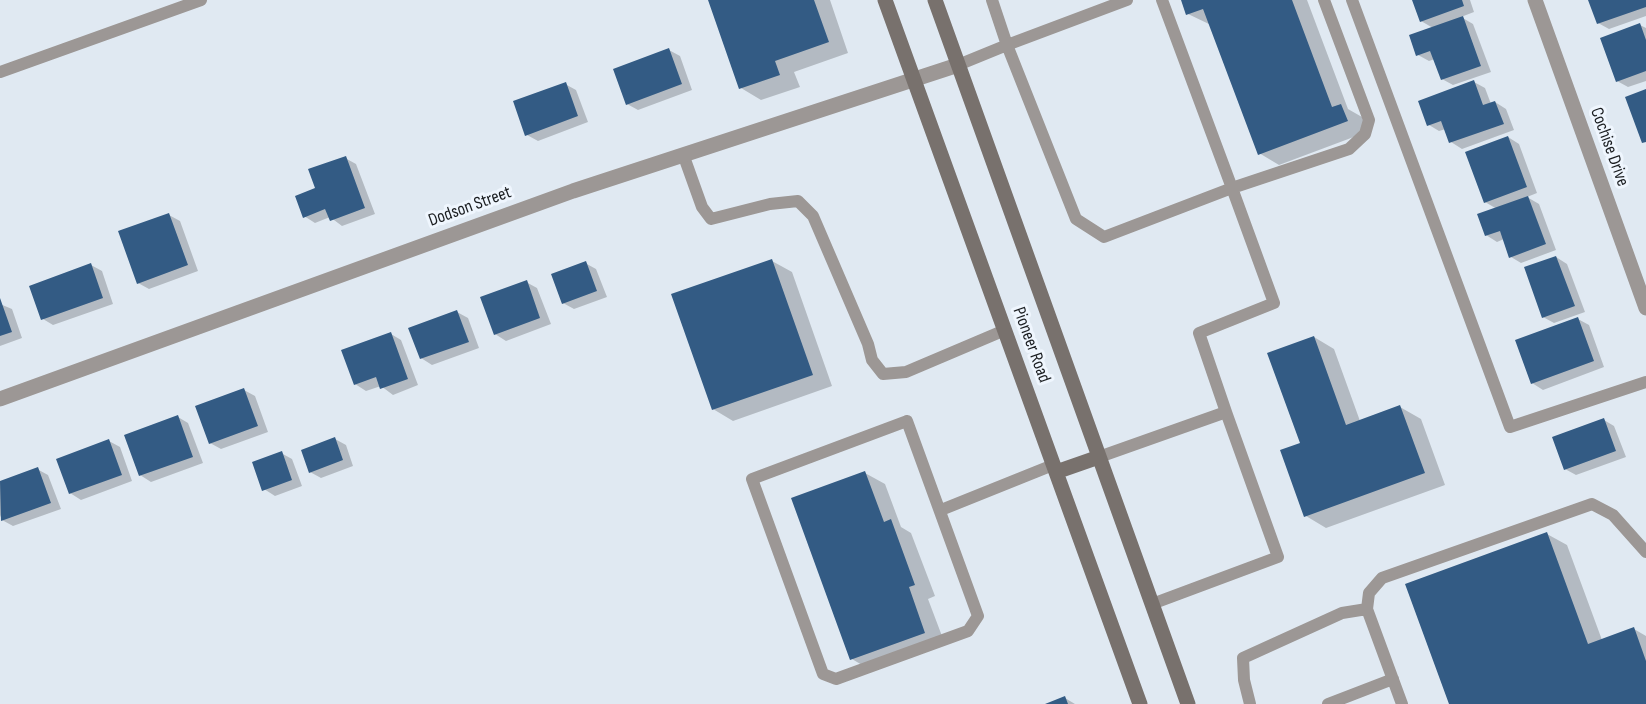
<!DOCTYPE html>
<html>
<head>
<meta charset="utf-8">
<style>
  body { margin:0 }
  canvas { display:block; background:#e0e9f2 }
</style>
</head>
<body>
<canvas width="1646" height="704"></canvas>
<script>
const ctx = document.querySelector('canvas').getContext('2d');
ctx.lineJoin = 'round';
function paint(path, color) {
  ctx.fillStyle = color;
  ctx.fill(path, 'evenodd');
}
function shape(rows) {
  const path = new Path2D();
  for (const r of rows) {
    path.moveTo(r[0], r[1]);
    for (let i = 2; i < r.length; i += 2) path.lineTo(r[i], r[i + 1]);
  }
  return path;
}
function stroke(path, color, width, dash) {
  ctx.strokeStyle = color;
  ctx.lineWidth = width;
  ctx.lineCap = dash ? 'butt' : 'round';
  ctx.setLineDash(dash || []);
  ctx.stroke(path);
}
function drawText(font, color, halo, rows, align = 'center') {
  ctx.font = font + ' "Sofia Sans Condensed",sans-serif';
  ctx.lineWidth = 6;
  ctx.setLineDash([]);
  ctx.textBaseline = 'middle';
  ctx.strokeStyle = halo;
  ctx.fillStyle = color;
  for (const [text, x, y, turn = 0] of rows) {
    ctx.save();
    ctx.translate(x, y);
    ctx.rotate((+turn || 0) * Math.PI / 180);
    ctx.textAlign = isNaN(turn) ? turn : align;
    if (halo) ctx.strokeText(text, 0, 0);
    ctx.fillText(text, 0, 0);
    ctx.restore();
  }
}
const shadow = shape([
  [710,0,830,0,848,53,794,72,800,87,761,100,741,88],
  [1182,0,1307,0,1348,109,1362,117,1367,132,1279,165,1259,153,1211,25,1188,14],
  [1414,0,1470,0,1474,12,1461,17,1473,24,1491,72,1453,85,1442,79,1435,59,1429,61,1418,55,1433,28,1421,21],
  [1590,0,1646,0,1646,16,1609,29,1598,23],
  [1640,25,1646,28,1646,81,1628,87,1617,81],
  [669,50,680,56,692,90,638,110,627,104],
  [1474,82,1485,88,1491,104,1495,102,1506,109,1514,130,1462,149,1451,142,1446,129,1439,131,1429,125],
  [565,84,576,90,588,122,538,141,527,135],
  [1508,137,1519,144,1537,193,1527,197,1539,204,1556,250,1521,263,1511,257,1504,239,1497,242,1486,235,1497,209,1485,202],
  [345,158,356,164,375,214,342,226,330,217,315,223,304,216],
  [169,215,180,221,198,271,149,289,138,283],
  [1556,257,1567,264,1585,312,1554,323,1543,317],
  [772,261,792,272,832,386,733,421,713,409],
  [585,263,596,269,607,297,574,309,563,303],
  [91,265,102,271,113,304,53,325,43,319],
  [526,282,537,288,551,324,506,341,495,334],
  [0,304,12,309,22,338,0,346],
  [457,312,468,318,479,348,432,365,421,358],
  [1578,319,1589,325,1604,367,1543,390,1532,383],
  [391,334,401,340,418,385,393,395,381,386,366,391,355,384],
  [1314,337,1334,349,1360,421,1400,407,1421,419,1445,485,1326,528,1306,516],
  [244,390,255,396,268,432,221,449,210,443],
  [178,417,188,423,203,463,151,482,140,475],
  [1604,420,1614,426,1626,457,1576,475,1565,469],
  [335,439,346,445,353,466,321,478,310,472],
  [109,441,120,447,132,481,81,500,70,493],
  [281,453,292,459,302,486,275,496,264,489],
  [37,469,48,475,61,509,13,526,2,520,0,515,0,482],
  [865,473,885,484,901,527,911,533,935,596,928,599,945,644,872,671,852,659],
  [1547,534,1567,545,1602,640,1634,629,1646,636,1646,704,1450,704],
  [1065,698,1075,704,1049,704]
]);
const building = shape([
  [708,0,814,0,829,42,775,61,780,75,739,89],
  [1181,0,1292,0,1332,107,1341,104,1348,121,1258,155,1203,9,1186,15],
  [1412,0,1462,0,1464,6,1420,22],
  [1588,0,1646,0,1646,7,1597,24],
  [1463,16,1481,66,1441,80,1430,51,1416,56,1409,35],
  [1640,23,1646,40,1646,71,1616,82,1600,38],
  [669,48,682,84,626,105,613,69],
  [1474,80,1483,105,1495,101,1504,124,1449,143,1441,121,1427,126,1418,101],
  [566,82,578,116,525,136,513,101],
  [1646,89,1646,142,1642,143,1625,97],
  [1508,136,1527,187,1484,203,1465,152],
  [346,156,365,208,330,221,325,209,303,218,295,196,315,188,308,169],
  [1528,196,1546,244,1509,258,1500,231,1485,236,1477,214],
  [169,213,188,265,137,284,118,231],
  [1556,256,1575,306,1542,318,1524,267],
  [772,259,813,375,712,410,671,294],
  [586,261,597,291,562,304,551,274],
  [91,263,103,298,41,320,29,286],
  [527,280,540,318,494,335,480,297],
  [0,298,12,332,0,336],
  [457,310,469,342,420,359,408,328],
  [1578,317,1594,361,1531,384,1515,340],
  [391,332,408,379,380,389,376,377,354,385,341,350],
  [1314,336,1346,425,1400,405,1425,473,1304,517,1280,450,1300,443,1267,353],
  [244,388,258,426,209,444,195,406],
  [178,415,193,457,139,476,124,435],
  [1604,418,1616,451,1564,470,1552,437],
  [335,437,343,460,309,473,301,450],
  [109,439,122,475,69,494,56,459],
  [282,451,292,480,262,491,252,462],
  [38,467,51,503,1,521,0,481],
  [865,471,884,522,891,519,915,585,909,587,925,633,850,660,791,498],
  [1547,532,1588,644,1634,627,1646,661,1646,704,1449,704,1405,584],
  [1065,696,1068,704,1045,704]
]);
const lane = shape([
  [1127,0,1007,45,1076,219,1104,237,1232,188,1162,0],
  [1352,0,1510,427,1646,382],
  [958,65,1007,45,992,0],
  [0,72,201,0],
  [683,154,702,207,711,219,770,204,798,201,813,216,868,344,872,360,883,374,906,372,1005,330],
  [907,421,978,616,968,631,836,679,823,674,752,479,907,421],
  [1099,457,1226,412,1199,333,1274,303,1232,188,1349,149,1365,134,1369,120,1324,0],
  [941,510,1053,465],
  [1152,604,1278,557,1226,412],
  [1367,609,1369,593,1382,578,1592,504,1613,515,1646,552],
  [1250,704,1244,680,1243,658,1342,613,1367,609,1402,704],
  [1328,704,1393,679]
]);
const street = shape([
  [1535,0,1646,308],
  [0,399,573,191,958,65]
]);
const secondary = shape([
  [885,0,1140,704],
  [935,0,1188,704],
  [1056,472,1099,457]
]);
const streetNames = [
  ["Cochise Drive",1609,147,70],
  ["Dodson Street",470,207,-20],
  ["Pioneer Road",1031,345,70]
];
paint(shadow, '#0003');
paint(building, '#335b84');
stroke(lane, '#9c9795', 12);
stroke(street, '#9c9795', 15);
stroke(secondary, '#78716d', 15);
drawText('18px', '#191c1f', '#eff6fe', streetNames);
</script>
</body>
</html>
